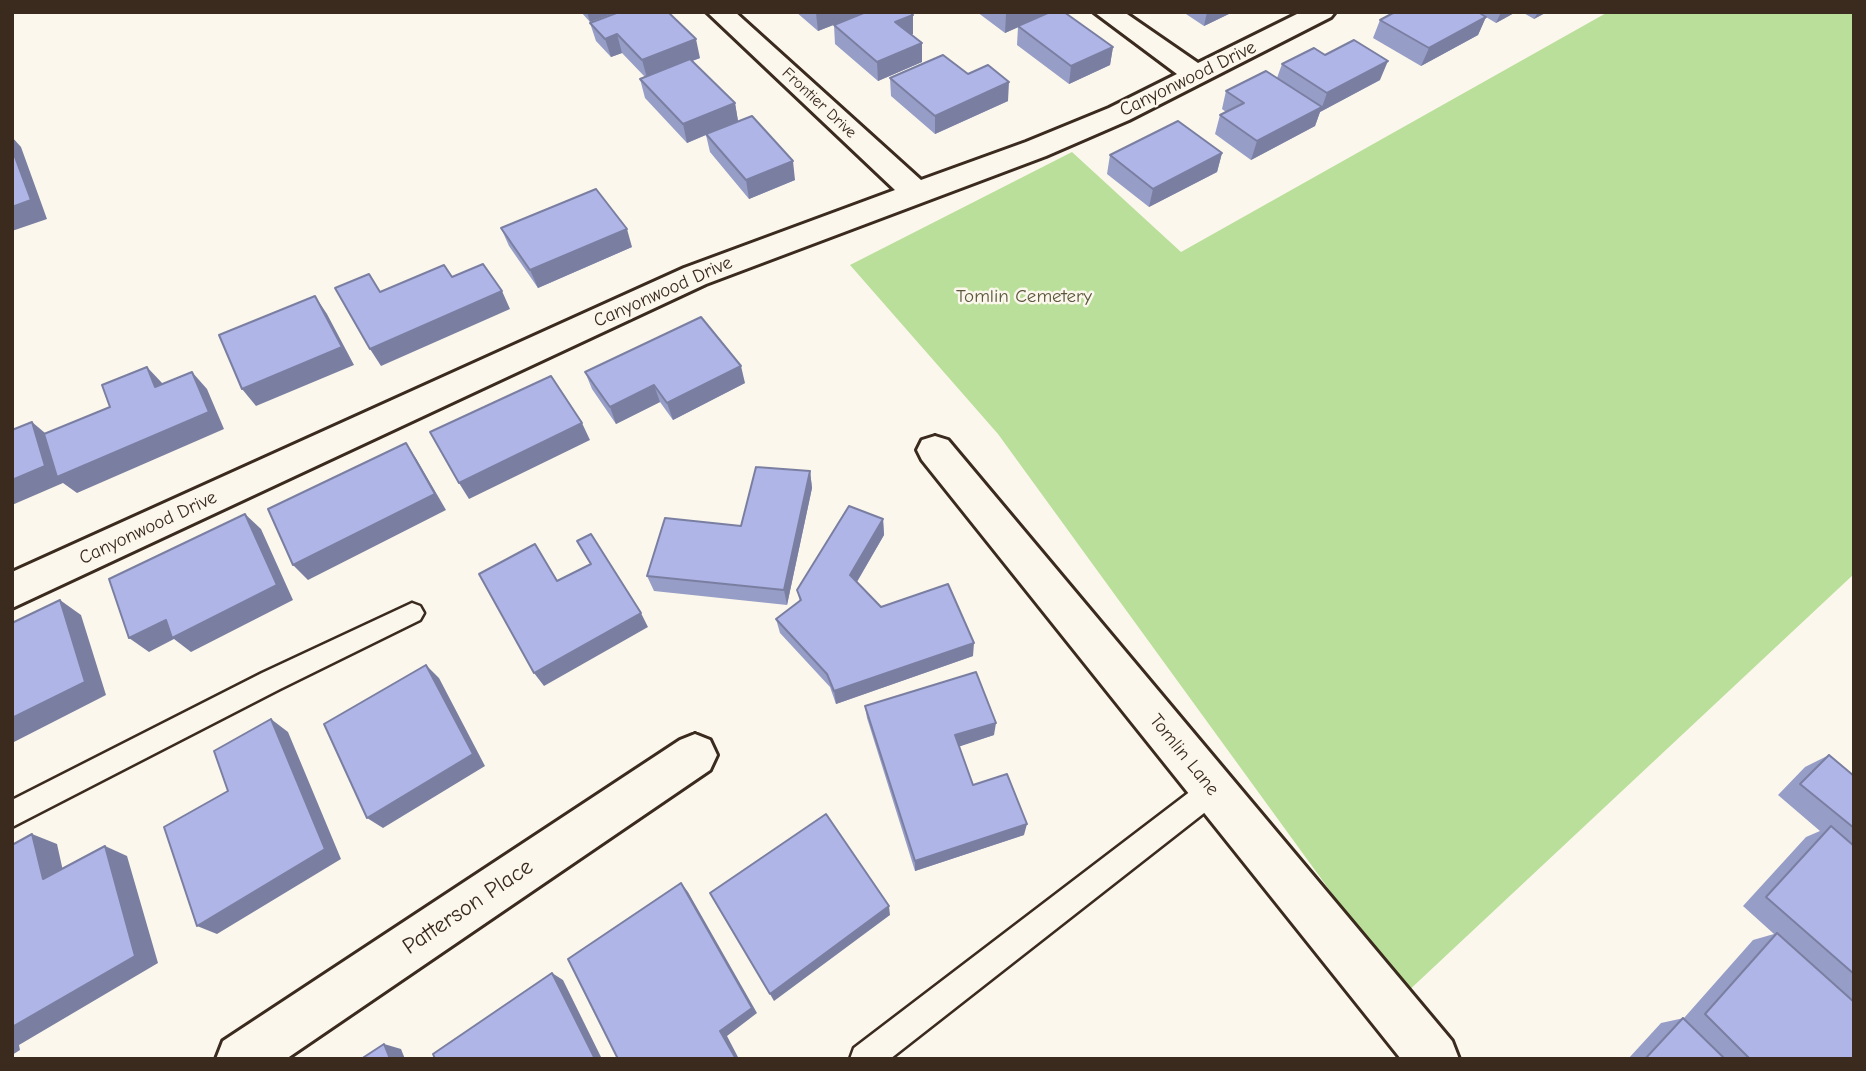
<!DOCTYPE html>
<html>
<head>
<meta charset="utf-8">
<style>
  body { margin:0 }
  #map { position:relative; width:1866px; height:1071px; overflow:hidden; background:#fbf7ec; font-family:"Comic Neue",sans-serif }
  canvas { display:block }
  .frame { position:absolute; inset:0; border:14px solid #3b2a1e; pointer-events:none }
</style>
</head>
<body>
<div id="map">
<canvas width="1866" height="1071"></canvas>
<div class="frame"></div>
</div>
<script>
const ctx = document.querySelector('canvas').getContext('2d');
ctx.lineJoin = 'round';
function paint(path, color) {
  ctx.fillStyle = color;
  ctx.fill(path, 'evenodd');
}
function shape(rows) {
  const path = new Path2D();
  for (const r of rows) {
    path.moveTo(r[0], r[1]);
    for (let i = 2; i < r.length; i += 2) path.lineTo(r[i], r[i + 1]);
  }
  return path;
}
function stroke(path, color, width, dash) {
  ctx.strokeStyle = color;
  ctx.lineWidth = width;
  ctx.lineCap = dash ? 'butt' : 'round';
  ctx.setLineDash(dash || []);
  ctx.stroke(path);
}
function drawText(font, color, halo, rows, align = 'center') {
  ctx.font = font + ' "Comic Neue",sans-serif';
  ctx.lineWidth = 5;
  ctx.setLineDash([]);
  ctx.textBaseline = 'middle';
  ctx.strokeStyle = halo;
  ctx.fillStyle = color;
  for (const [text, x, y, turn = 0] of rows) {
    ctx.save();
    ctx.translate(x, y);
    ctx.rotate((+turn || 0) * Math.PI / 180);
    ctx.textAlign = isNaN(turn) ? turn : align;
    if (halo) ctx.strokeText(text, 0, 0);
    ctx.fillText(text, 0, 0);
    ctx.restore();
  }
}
const green = shape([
  [1608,12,1854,12,1854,574,1405,994,998,434,850,265,1072,152,1181,252]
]);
const service = shape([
  [412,603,420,606,424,613,420,620,280,689,12,827,12,800,262,673,412,603],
  [1213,777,1222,781,1226,790,1222,799,890,1059,850,1059,854,1048,1204,781,1213,777]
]);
const minor = shape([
  [707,12,735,12,921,180,1026,142,1109,108,1177,74,1094,12,1124,12,1198,63,1301,12,1335,12,1331,17,1129,120,1046,156,706,284,12,608,12,572,684,268,895,190,707,12],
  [935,436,948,440,1452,1041,1459,1059,1401,1059,922,460,917,450,922,440,935,436],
  [695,734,710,740,717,755,710,770,286,1059,216,1059,223,1041,680,740,695,734]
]);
const wall = shape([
  [581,12,617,12,590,22],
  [796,12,864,12,864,13,818,31],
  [977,12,1047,12,1047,14,1113,47,1110,65,1069,84,1017,45,1018,27,1005,33],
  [1183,12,1233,12,1204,26],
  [1395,12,1516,12,1496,23,1486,17,1478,35,1421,66,1373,38,1380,20],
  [1522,12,1547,12,1534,19],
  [913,15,913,34,911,35,922,43,922,62,878,81,835,44,834,25],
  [590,23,700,58,692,61,735,103,738,121,795,180,749,199,710,152,706,135,687,143,645,98,640,79,645,77,622,53,611,57,596,41],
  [1325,55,1380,80,1320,112,1315,126,1251,160,1215,134,1220,115,1226,112,1222,109,1226,91,1277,78,1282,64],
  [968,74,1008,101,935,134,891,96,890,78],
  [1222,153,1217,172,1149,207,1107,174,1110,155],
  [501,228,632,247,538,288,509,246],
  [585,372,745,383,673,420,660,402,616,424,592,389],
  [810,471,812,488,787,605,654,591,647,576,741,526],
  [883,519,884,535,857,582,881,607,973,656,836,704,830,687,780,633,776,619,800,602,797,590],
  [865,706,994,735,959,746,973,785,1024,835,915,871,867,718],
  [1829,755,1854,776,1854,1059,1628,1059,1661,1023,1684,1018,1753,940,1774,934,1743,906,1806,837,1820,831,1778,795,1805,767]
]);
const shadedWall = shape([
  [587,12,617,12,590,22],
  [818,12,864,12,864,13,818,31,816,13],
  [1011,12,1047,12,1046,15,1005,33,1006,14],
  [1207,12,1233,12,1204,26],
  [1501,12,1516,12,1496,23],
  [1538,12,1547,12,1534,19],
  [913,15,913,34,896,41,895,22],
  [1486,17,1478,35,1421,66,1429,48],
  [617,34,622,53,611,57,605,39],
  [696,39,700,58,647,78,642,60],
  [922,43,922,62,878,81,877,62],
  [1113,47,1110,65,1069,84,1071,66],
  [1388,61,1380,80,1320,112,1315,126,1251,160,1257,141,1322,107,1327,93],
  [1009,82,1008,101,935,134,935,116],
  [735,103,738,121,687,143,683,124],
  [12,137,21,147,47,219,12,231],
  [1222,153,1217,172,1149,207,1153,189],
  [793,161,795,180,749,199,746,180],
  [627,229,632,247,538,288,530,270],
  [502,291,510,309,381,366,370,349],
  [315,296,327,314,354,365,256,406,242,389],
  [741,366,745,383,673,420,667,403],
  [147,367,163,384,155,387],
  [192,372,207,389,224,429,77,493,63,483,12,505,12,480,32,422,51,438],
  [654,385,660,402,616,424,610,407],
  [582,423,590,440,469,499,459,483],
  [406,443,417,460,446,510,308,580,293,565],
  [810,471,812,488,787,605,784,590],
  [245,514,261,529,293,600,191,652,174,639,149,652,129,638,166,620],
  [883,519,884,535,852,590,850,575],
  [60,600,81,615,106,695,12,743,12,718],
  [641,613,648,627,544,686,534,673],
  [974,643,973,656,836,704,834,691],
  [426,665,439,678,485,766,383,828,367,818],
  [271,719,288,732,341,859,217,934,197,926],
  [996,723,994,735,955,748,955,735],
  [1027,824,1024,835,915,871,915,861],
  [32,834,57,844,67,889,43,879],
  [105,846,127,856,158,963,19,1045,20,1050,12,1055,12,1027],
  [681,883,688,892,757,1013,727,1036,739,1059,736,1059,720,1031],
  [889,906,890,915,774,1001,770,994],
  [552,973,563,980,602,1059,595,1059],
  [384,1044,401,1049,405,1059,390,1059]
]);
const building = shape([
  [619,12,668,12,696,39,642,60,617,34,605,39,590,23,619,12],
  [866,12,910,12,913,15,895,22,922,43,877,62,834,25,866,12],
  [1050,12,1064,12,1113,47,1071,66,1018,26,1050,12],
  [1395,12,1478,12,1486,17,1429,48,1380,20,1395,12],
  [1354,40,1388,61,1327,93,1282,64,1314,48,1325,55,1354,40],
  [943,55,968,74,988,65,1009,82,935,116,890,78,943,55],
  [690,59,735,103,683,124,640,79,690,59],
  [1266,71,1322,107,1257,141,1220,115,1244,103,1226,91,1266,71],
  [752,116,793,161,746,180,706,134,752,116],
  [1178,121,1222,153,1153,189,1110,155,1178,121],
  [12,149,31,200,12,207,12,149],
  [596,189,627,229,530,270,501,228,596,189],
  [483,264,502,291,370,349,335,288,369,274,380,292,444,265,452,277,483,264],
  [315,296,342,347,242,389,219,335,315,296],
  [701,317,741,366,667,403,654,385,610,407,585,372,701,317],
  [147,367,155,387,192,372,209,412,57,477,44,434,110,407,102,385,147,367],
  [551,376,582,423,459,483,430,432,551,376],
  [32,422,45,466,12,480,12,430,32,422],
  [406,443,435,494,293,565,268,509,406,443],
  [756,467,810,471,784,590,647,576,665,518,741,526,756,467],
  [849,506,883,519,850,575,881,607,948,584,974,643,834,691,827,674,776,619,801,600,797,590,849,506],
  [245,514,277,585,172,638,166,620,129,638,109,579,245,514],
  [591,534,641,613,534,673,479,574,535,544,557,581,591,564,577,541,591,534],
  [60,600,85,682,12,718,12,623,60,600],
  [426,665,473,754,367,818,324,724,426,665],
  [976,672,996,723,955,735,973,785,1007,774,1027,824,915,861,865,706,976,672],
  [271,719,325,849,197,926,164,827,228,791,214,751,271,719],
  [1829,755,1854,776,1854,828,1800,784,1829,755],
  [826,814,889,906,770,994,710,893,826,814],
  [1831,826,1854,846,1854,974,1766,897,1831,826],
  [32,834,43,879,105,846,135,956,12,1027,12,845,32,834],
  [681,883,752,1008,720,1031,736,1059,618,1059,568,959,681,883],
  [1777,933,1854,1002,1854,1059,1750,1059,1705,1014,1777,933],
  [552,973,595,1059,435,1059,433,1054,552,973],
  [1683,1018,1725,1059,1645,1059,1683,1018],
  [384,1044,390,1059,361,1059,384,1044]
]);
const farStreetnames = [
  ["Frontier Drive",819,103,43]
];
const streetNames = [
  ["Canyonwood Drive",1188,79,-26],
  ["Canyonwood Drive",663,292,-24],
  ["Canyonwood Drive",148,528,-25],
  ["Tomlin Lane",1184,755,51]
];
const parkNames = [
  ["Tomlin Cemetery",1024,297]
];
const nearStreetnames = [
  ["Patterson Place",468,907,-34]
];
paint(green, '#badf9a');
stroke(service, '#3b2a1e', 5);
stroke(minor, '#3b2a1e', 6);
paint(service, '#fbf7ec');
paint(minor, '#fbf7ec');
paint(wall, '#969dc7');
paint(shadedWall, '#7a7fa2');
paint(building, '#afb6e7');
stroke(building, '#7a7fa2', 2);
drawText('16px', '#3b2a1e', '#fbf7ec', farStreetnames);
drawText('19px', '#3b2a1e', '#fbf7ec', streetNames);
drawText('19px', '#5b573d', '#fbf7ec', parkNames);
drawText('23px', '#3b2a1e', '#fbf7ec', nearStreetnames);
</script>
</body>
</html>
